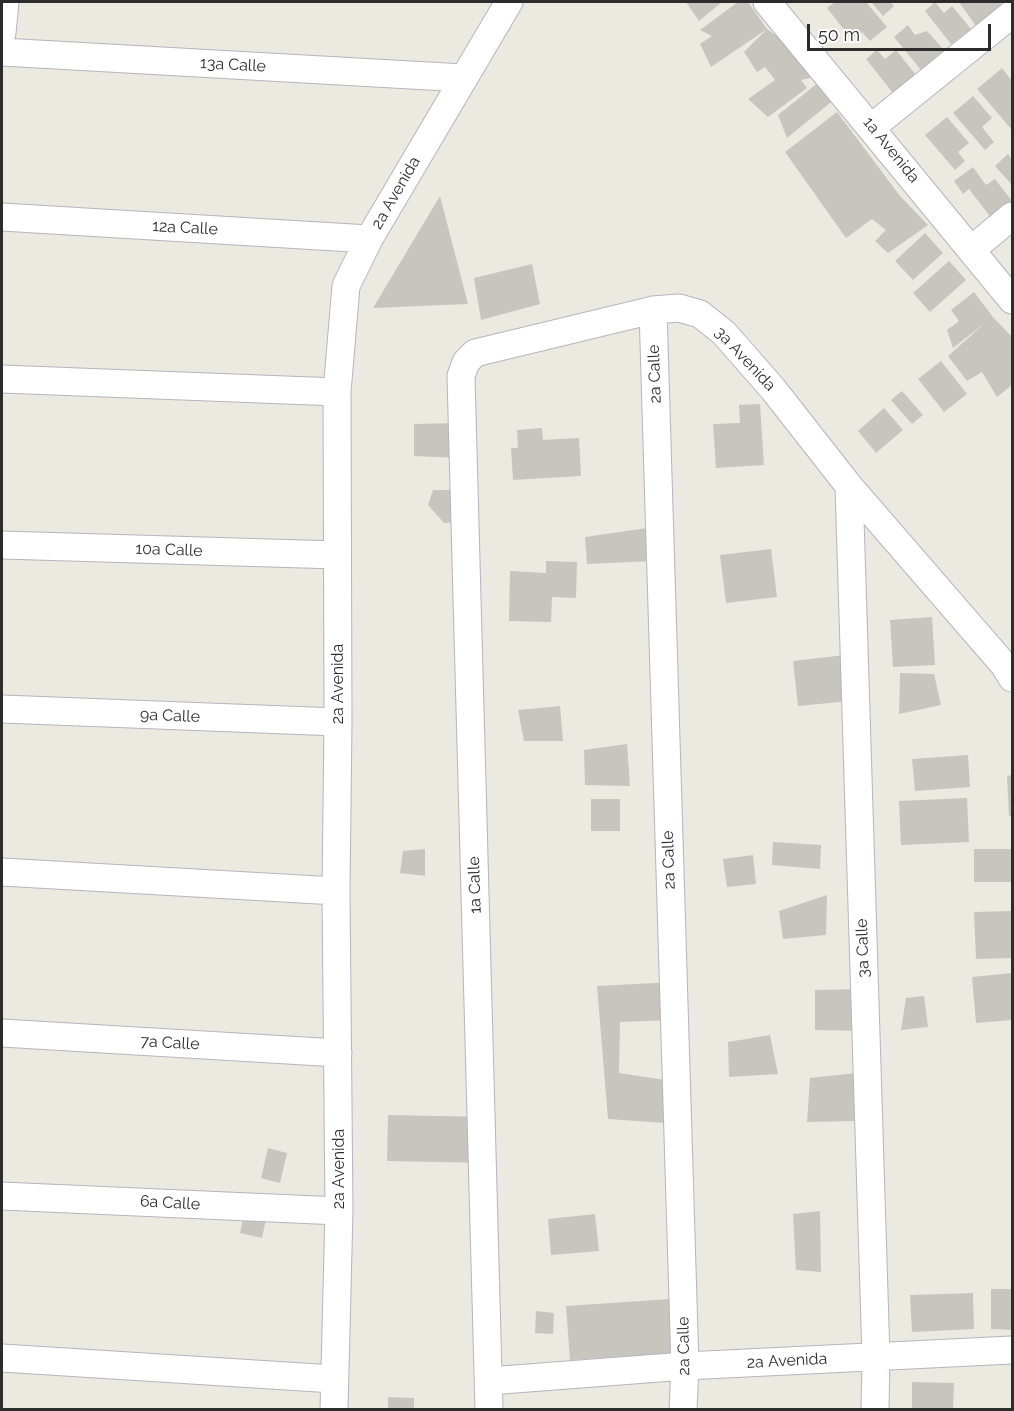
<!DOCTYPE html>
<html>
<head>
<meta charset="utf-8">
<style>
  body { margin:0 }
  #map { position:relative; width:1014px; height:1411px; overflow:hidden; background:#ece9e1; font-family:Raleway,sans-serif }
  canvas { display:block }
  .frame { position:absolute; inset:0; border:3px solid #2c2c2c; pointer-events:none }
  .scale { position:absolute; left:807px; top:24px; width:184px; height:27px; box-sizing:border-box; border:3px solid #2c2c2c; border-top:0; padding-left:8px; font-size:18px; line-height:21px; white-space:nowrap; color:#2c2c2c; -webkit-text-stroke:4px #fff; paint-order:stroke }
</style>
</head>
<body>
<div id="map">
<canvas width="1014" height="1411"></canvas>
<div class="frame"></div>
<div class="scale">50 m</div>
</div>
<script>
const ctx = document.querySelector('canvas').getContext('2d');
ctx.lineJoin = 'round';
function paint(path, color) {
  ctx.fillStyle = color;
  ctx.fill(path, 'evenodd');
}
function shape(rows) {
  const path = new Path2D();
  for (const r of rows) {
    path.moveTo(r[0], r[1]);
    for (let i = 2; i < r.length; i += 2) path.lineTo(r[i], r[i + 1]);
  }
  return path;
}
function stroke(path, color, width, dash) {
  ctx.strokeStyle = color;
  ctx.lineWidth = width;
  ctx.lineCap = dash ? 'butt' : 'round';
  ctx.setLineDash(dash || []);
  ctx.stroke(path);
}
function drawText(font, color, halo, rows, align = 'center') {
  ctx.font = font + ' Raleway,sans-serif';
  ctx.lineWidth = 4.5;
  ctx.setLineDash([]);
  ctx.textBaseline = 'middle';
  ctx.strokeStyle = halo;
  ctx.fillStyle = color;
  for (const [text, x, y, turn = 0] of rows) {
    ctx.save();
    ctx.translate(x, y);
    ctx.rotate((+turn || 0) * Math.PI / 180);
    ctx.textAlign = isNaN(turn) ? turn : align;
    if (halo) ctx.strokeText(text, 0, 0);
    ctx.fillText(text, 0, 0);
    ctx.restore();
  }
}
const building = shape([
  [686,2,722,2,699,21],
  [738,2,748,2,767,29,711,67,700,44,712,36,700,30],
  [835,2,866,2,887,27,870,41,862,32,852,40,827,8],
  [871,2,890,2,894,6,883,16],
  [935,2,944,13,952,6,971,29,951,44,925,11],
  [959,2,999,2,1003,6,976,26],
  [908,25,915,35,927,31,944,50,921,70,894,37],
  [767,29,793,48,814,77,801,80,807,88,768,117,748,99,775,80,765,67,776,60,757,72,744,52],
  [877,50,885,59,896,50,916,75,893,93,866,59],
  [1002,68,1012,81,1012,130,977,89],
  [819,82,835,99,787,138,778,115],
  [973,96,992,118,982,127,994,142,985,150,953,113],
  [837,112,900,196,928,225,888,253,875,241,886,230,872,219,846,238,785,152],
  [947,117,969,143,958,152,965,161,955,170,925,135],
  [1008,154,1012,159,1012,185,995,166],
  [973,167,986,185,995,179,1012,201,992,219,969,189,963,194,954,181],
  [440,196,468,304,373,308],
  [925,233,943,253,913,280,895,261],
  [949,261,966,280,930,312,913,293],
  [532,264,540,304,481,320,474,278],
  [974,292,993,317,1012,337,1012,385,997,397,982,372,967,381,948,356,985,323,953,348,947,330,959,321,951,310],
  [941,361,967,394,944,412,918,379],
  [902,391,923,415,912,424,891,400],
  [760,404,764,465,716,468,713,424,740,423,739,405],
  [884,408,903,430,876,453,858,431],
  [456,423,459,458,414,456,414,424],
  [542,428,543,440,579,438,581,476,513,480,511,448,518,448,517,430],
  [433,490,451,490,464,522,444,523,428,505],
  [647,528,653,561,587,564,585,537],
  [771,549,777,597,726,603,720,555],
  [546,561,577,562,576,598,552,597,551,622,509,621,510,571,546,573],
  [932,617,935,665,893,667,890,620],
  [845,655,850,701,798,706,793,661],
  [900,673,934,674,941,705,899,714],
  [560,706,563,741,524,741,518,710],
  [627,744,630,786,585,785,584,750],
  [968,755,970,787,915,791,912,759],
  [1012,775,1012,816,1009,816,1007,776],
  [967,798,969,842,901,845,899,801],
  [591,799,620,799,620,831,591,831],
  [773,842,821,845,820,869,772,865],
  [425,849,425,876,400,873,403,851],
  [974,849,1012,849,1012,882,974,882],
  [753,855,756,884,727,887,723,859],
  [827,895,826,935,783,939,779,911],
  [1012,911,1012,958,976,959,974,912],
  [1012,973,1012,1020,976,1023,972,977],
  [673,982,672,1020,620,1022,619,1073,665,1080,663,1101,681,1096,679,1124,608,1119,597,986],
  [864,989,864,1031,815,1030,815,990],
  [924,996,928,1027,901,1030,906,998],
  [770,1035,778,1074,729,1077,728,1042],
  [856,1073,857,1121,807,1122,810,1078],
  [388,1115,488,1117,488,1163,387,1161],
  [268,1148,287,1153,280,1183,261,1178],
  [820,1211,821,1272,796,1270,793,1214],
  [244,1214,266,1219,262,1238,240,1233],
  [595,1214,599,1251,551,1255,548,1219],
  [991,1289,1012,1289,1012,1330,991,1329],
  [973,1293,974,1329,912,1332,910,1295],
  [685,1298,689,1352,570,1360,566,1306],
  [536,1311,554,1313,553,1334,535,1333],
  [912,1382,954,1383,953,1410,912,1410],
  [388,1397,414,1398,414,1410,388,1410]
]);
const street = shape([
  [767,2,1012,300],
  [2,33,5,2],
  [2,52,464,78],
  [872,127,1012,14],
  [2,217,369,239],
  [971,250,1012,216],
  [653,310,685,1366,683,1410],
  [2,379,337,392],
  [849,486,876,1357,875,1410],
  [2,545,337,555],
  [2,709,338,722],
  [2,872,336,891],
  [2,1033,338,1053],
  [2,1196,339,1211],
  [2,1358,334,1379],
  [489,1381,685,1366,1012,1350],
  [334,1410,339,1211,336,891,338,722,337,392,346,286,369,239,509,2],
  [489,1410,461,376,466,362,475,353,653,310,679,308,700,314,724,333,773,389,849,486,1004,665,1012,678]
]);
const streetNames = [
  ["13a Calle",233,65,3],
  ["1a Avenida",891,150,51],
  ["2a Avenida",396,193,-60],
  ["12a Calle",185,228,3],
  ["3a Avenida",745,359,47],
  ["2a Calle",655,374,-92],
  ["10a Calle",169,550,2],
  ["2a Avenida",338,684,-90],
  ["9a Calle",170,716,2],
  ["2a Calle",669,860,-92],
  ["1a Calle",475,885,-92],
  ["3a Calle",863,948,-92],
  ["7a Calle",170,1043,3],
  ["2a Avenida",339,1169,-90],
  ["6a Calle",170,1203,3],
  ["2a Calle",684,1346,-91],
  ["2a Avenida",787,1361,-3]
];
paint(building, '#c8c5bf');
stroke(street, '#b4b5be', 29);
stroke(street, '#fff', 27);
drawText('16px', '#2c2c2c', '#fff', streetNames);
</script>
</body>
</html>
